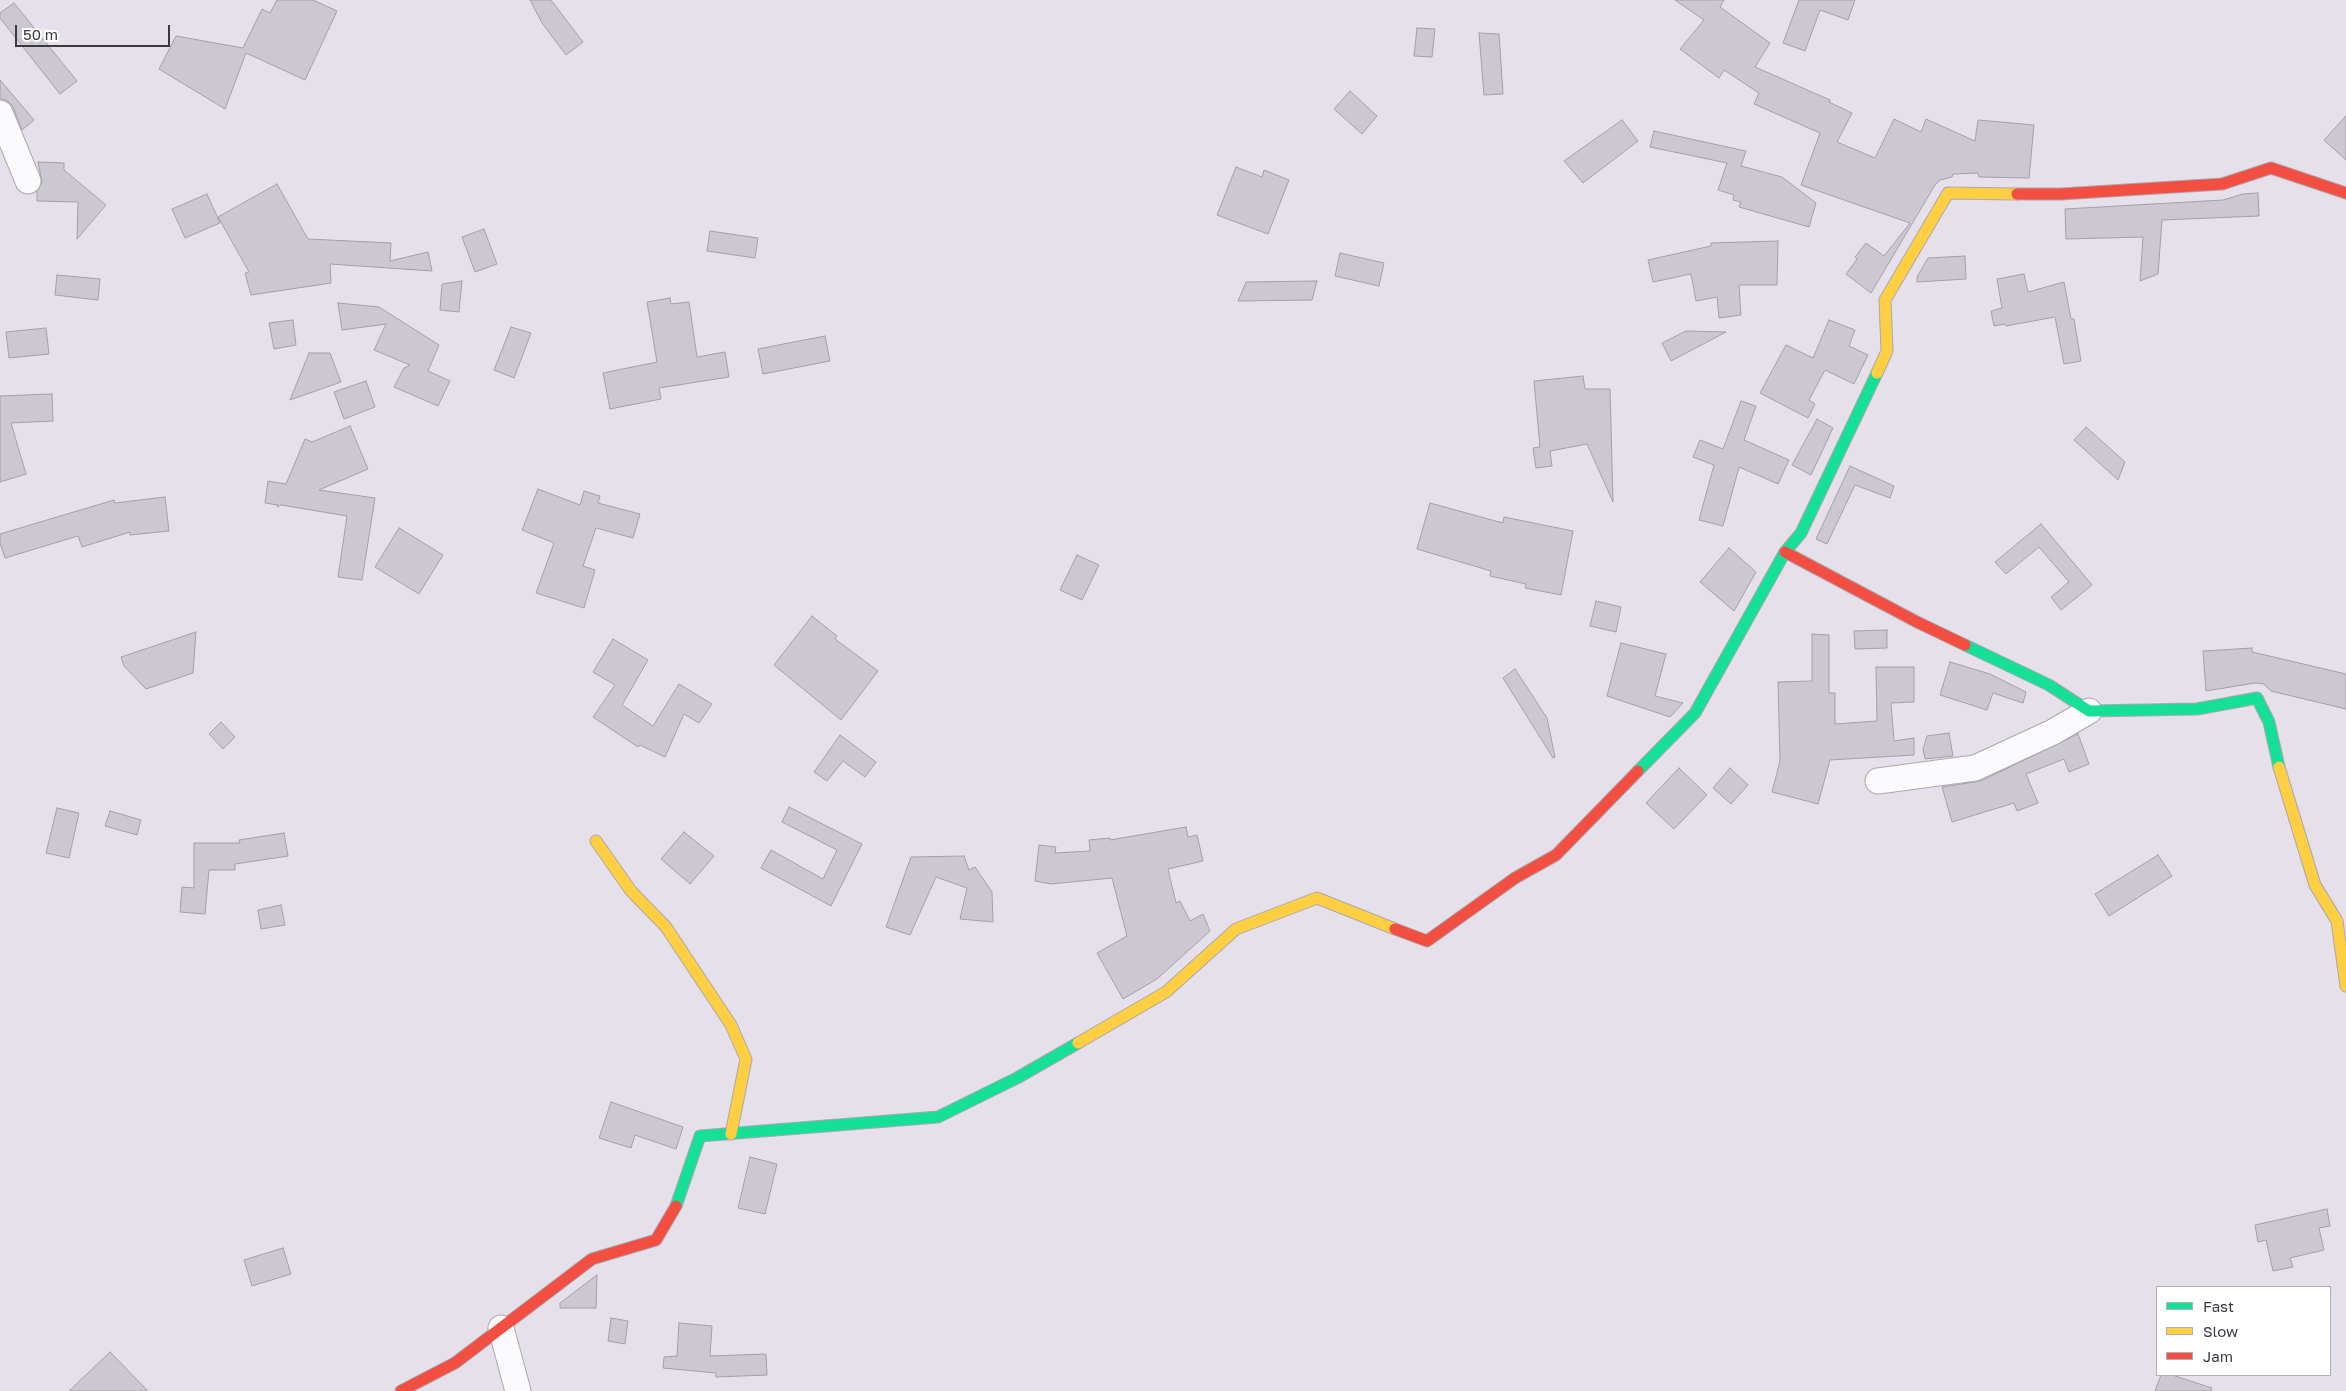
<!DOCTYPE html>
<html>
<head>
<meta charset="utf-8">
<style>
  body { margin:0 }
  #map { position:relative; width:2346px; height:1391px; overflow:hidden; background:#e5e0ea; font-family:"Golos Text",sans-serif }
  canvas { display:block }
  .legend { position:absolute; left:2156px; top:1286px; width:175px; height:90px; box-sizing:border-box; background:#fff; border:1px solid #b1afb3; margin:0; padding:6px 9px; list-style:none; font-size:15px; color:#3c3840 }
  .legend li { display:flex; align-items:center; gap:10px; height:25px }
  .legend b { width:25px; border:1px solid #b1afb3 }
  .scale { position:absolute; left:15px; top:25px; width:155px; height:22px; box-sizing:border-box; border:2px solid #3c3840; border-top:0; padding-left:6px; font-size:15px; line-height:18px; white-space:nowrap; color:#3c3840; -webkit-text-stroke:4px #fff; paint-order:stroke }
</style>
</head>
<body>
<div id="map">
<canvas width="2346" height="1391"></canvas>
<ul class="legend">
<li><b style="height:6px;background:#16e098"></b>Fast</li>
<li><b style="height:6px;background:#ffcf43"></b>Slow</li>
<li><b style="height:6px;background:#f24e42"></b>Jam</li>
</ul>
<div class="scale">50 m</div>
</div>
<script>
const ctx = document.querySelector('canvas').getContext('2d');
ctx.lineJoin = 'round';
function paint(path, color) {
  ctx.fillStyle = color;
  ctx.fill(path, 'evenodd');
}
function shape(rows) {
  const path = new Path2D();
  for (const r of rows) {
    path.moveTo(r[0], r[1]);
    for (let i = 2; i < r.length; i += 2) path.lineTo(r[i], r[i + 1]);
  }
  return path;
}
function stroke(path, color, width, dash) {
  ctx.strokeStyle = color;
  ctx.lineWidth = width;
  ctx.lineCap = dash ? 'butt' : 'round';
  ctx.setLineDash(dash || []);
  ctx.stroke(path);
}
const building = shape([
  [277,0,313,0,337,11,305,80,246,53,225,109,159,69,176,36,243,48,262,9,270,13,277,0],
  [530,0,551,0,583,42,566,55,542,23,530,0],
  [1675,0,1724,0,1720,7,1770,43,1755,67,1830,100,1829,102,1852,113,1837,142,1875,158,1894,119,1921,132,1926,119,1975,141,1978,120,2034,125,2029,178,1979,177,1978,173,1953,174,1952,177,1940,180,1935,185,1871,293,1846,274,1857,259,1855,257,1866,243,1884,256,1910,223,1801,185,1820,133,1754,104,1759,93,1724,70,1719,78,1680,49,1704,20,1675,0],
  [1799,0,1855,0,1848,20,1820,10,1805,51,1783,43,1799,0],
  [14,3,77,81,60,94,0,18,0,13,14,3],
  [1417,28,1435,29,1432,57,1414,56,1417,28],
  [1479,33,1499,34,1503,94,1484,95,1479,33],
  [0,80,34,120,22,130,13,107,8,101,0,99,0,80],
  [1350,91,1377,116,1362,134,1334,109,1350,91],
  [2346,116,2346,160,2324,140,2346,116],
  [1622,120,1638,141,1583,183,1564,161,1622,120],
  [1654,131,1746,151,1741,166,1782,177,1816,203,1809,227,1739,207,1741,202,1733,200,1734,195,1718,190,1727,163,1650,147,1654,131],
  [38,162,64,163,64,170,106,205,77,239,78,202,37,201,37,191,42,182,38,162],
  [1236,167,1262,177,1264,170,1289,180,1268,234,1217,215,1236,167],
  [277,184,308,239,391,243,390,261,428,252,432,271,330,264,331,283,251,295,245,273,249,272,218,217,277,184],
  [2258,193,2259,216,2162,220,2158,274,2140,281,2143,237,2066,239,2065,209,2223,200,2243,194,2258,193],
  [207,194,220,223,185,238,172,209,207,194],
  [484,229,497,264,475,272,462,237,484,229],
  [710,231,758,238,755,258,707,251,710,231],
  [1778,241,1777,285,1739,285,1741,315,1719,318,1717,297,1696,301,1691,274,1653,282,1648,260,1711,246,1711,243,1778,241],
  [1340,253,1384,263,1379,286,1335,276,1340,253],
  [1965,256,1966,279,1917,282,1917,277,1928,258,1965,256],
  [2024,274,2028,292,2064,282,2071,319,2074,319,2081,361,2064,364,2055,317,2006,326,2005,324,1994,326,1991,311,2002,308,1997,279,2024,274],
  [57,275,100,279,98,300,55,295,57,275],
  [462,281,459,312,440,310,442,284,462,281],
  [1317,281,1312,300,1238,301,1246,282,1317,281],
  [670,298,671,304,689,302,697,357,725,352,729,377,659,388,661,399,610,409,603,373,657,362,647,302,670,298],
  [338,303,379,307,439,345,428,371,450,381,438,406,394,387,404,368,410,365,374,350,386,324,342,330,338,303],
  [293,320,296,345,274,349,269,323,293,320],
  [1829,320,1855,330,1849,346,1868,355,1854,384,1825,370,1809,400,1815,404,1808,418,1760,393,1786,345,1813,358,1829,320],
  [511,327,531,333,514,378,494,370,511,327],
  [46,328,49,354,9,358,6,332,46,328],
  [1686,331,1726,332,1671,361,1662,343,1686,331],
  [825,336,830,361,763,374,758,349,825,336],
  [309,353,330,353,341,382,290,400,309,353],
  [1583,376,1585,389,1610,389,1613,502,1587,444,1550,451,1552,466,1536,468,1533,448,1540,447,1534,381,1583,376],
  [366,381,375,407,344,419,334,392,366,381],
  [52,394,53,421,11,423,26,474,0,482,0,396,52,394],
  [1741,401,1756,406,1744,440,1789,460,1778,484,1739,467,1723,526,1699,520,1714,465,1693,457,1700,440,1723,449,1741,401],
  [1817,419,1833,428,1811,475,1792,465,1817,419],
  [350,426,368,469,319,490,375,498,362,580,338,577,347,516,281,505,277,507,278,505,265,503,268,481,286,484,305,439,312,442,350,426],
  [2086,427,2125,462,2118,480,2074,440,2086,427],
  [1850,466,1894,486,1890,498,1855,485,1827,544,1816,539,1850,466],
  [538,489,580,505,584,491,600,496,598,503,640,514,633,538,596,528,583,566,595,570,584,608,536,593,554,543,522,530,538,489],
  [165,497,169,531,130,535,130,532,82,547,78,536,5,558,0,543,0,534,114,500,115,503,165,497],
  [1430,503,1503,523,1504,517,1573,531,1561,595,1525,588,1526,584,1490,576,1491,571,1417,549,1430,503],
  [2041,524,2092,585,2061,610,2051,597,2069,582,2039,547,2006,574,1995,562,2041,524],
  [399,528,443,555,419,594,375,567,399,528],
  [1729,548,1756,572,1734,611,1700,582,1729,548],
  [1077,555,1099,565,1082,600,1060,590,1077,555],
  [1596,601,1621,607,1616,632,1590,626,1596,601],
  [812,616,837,636,835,639,878,671,841,720,774,665,812,616],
  [1887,630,1887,648,1855,649,1854,631,1887,630],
  [196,632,193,673,146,689,124,666,121,657,196,632],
  [1812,634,1829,635,1829,693,1835,693,1835,724,1877,721,1876,667,1914,667,1914,702,1891,703,1894,741,1914,738,1914,755,1830,760,1818,804,1772,792,1780,761,1778,682,1812,681,1812,634],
  [613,639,648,660,622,705,653,726,679,684,712,704,699,723,684,714,665,757,640,745,638,747,593,717,615,685,593,672,613,639],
  [1621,643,1666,654,1655,696,1683,703,1670,717,1607,696,1621,643],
  [2252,648,2252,652,2346,674,2346,709,2271,691,2264,684,2255,683,2206,691,2203,651,2252,648],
  [1950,662,1990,674,2026,692,2023,703,1993,693,1987,710,1940,695,1950,662],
  [1515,669,1547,718,1555,757,1553,758,1503,678,1515,669],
  [221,722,235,737,223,749,209,734,221,722],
  [1949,733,1953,756,1925,759,1923,749,1927,736,1949,733],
  [2078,734,2089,764,2069,772,2064,759,2026,774,2038,803,2017,811,2014,803,1952,822,1942,787,1981,781,2078,734],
  [840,735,876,762,865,777,843,761,827,781,814,772,840,735],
  [1679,768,1707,795,1674,829,1646,803,1679,768],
  [1730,768,1748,785,1731,804,1713,788,1730,768],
  [789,807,862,844,831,906,761,868,771,850,823,879,837,850,782,822,789,807],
  [57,808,79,813,69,858,46,853,57,808],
  [110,811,141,820,137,835,105,826,110,811],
  [1186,827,1188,837,1197,835,1203,861,1168,869,1176,903,1180,901,1190,921,1203,914,1210,931,1157,979,1123,999,1097,953,1127,936,1112,878,1051,884,1035,881,1039,845,1056,847,1055,853,1090,851,1089,840,1110,838,1110,840,1186,827],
  [684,832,714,856,690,884,661,859,684,832],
  [284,833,288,856,235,864,235,870,209,870,205,914,180,912,182,887,194,888,194,843,240,843,239,840,284,833],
  [2158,855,2172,876,2109,916,2095,894,2158,855],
  [964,856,969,870,975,867,992,892,993,922,960,919,967,888,936,877,910,935,886,927,911,857,964,856],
  [281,905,285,925,261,929,258,910,281,905],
  [611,1102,683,1127,676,1149,635,1135,631,1148,599,1138,611,1102],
  [750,1157,777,1164,765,1214,738,1208,750,1157],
  [2327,1209,2330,1226,2319,1228,2324,1250,2290,1258,2293,1267,2273,1271,2266,1240,2258,1242,2255,1225,2327,1209],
  [283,1248,291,1274,252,1286,244,1260,283,1248],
  [597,1275,596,1308,560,1308,560,1303,597,1275],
  [611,1318,628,1321,625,1344,608,1341,611,1318],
  [679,1323,712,1326,710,1356,766,1354,767,1375,716,1377,716,1373,663,1368,664,1357,677,1356,679,1323],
  [110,1352,148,1391,69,1391,110,1352],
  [2161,1375,2172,1375,2212,1388,2211,1391,2155,1391,2161,1375]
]);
const street = shape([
  [0,113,28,181],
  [1878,781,1975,768,2053,732,2089,711],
  [501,1328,518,1391]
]);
const fast = shape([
  [1965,645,2049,685,2089,711,2197,709,2257,698,2269,722,2279,767],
  [1638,771,1695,713,1785,552,1801,533,1877,373],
  [676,1206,700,1136,938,1117,1017,1078,1078,1043]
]);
const slow = shape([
  [1877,373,1887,351,1885,300,1948,193,2017,194],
  [2279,767,2315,885,2337,921,2346,986],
  [596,841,631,891,666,927,731,1025,746,1059,731,1134],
  [1078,1043,1166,992,1236,929,1317,898,1395,929]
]);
const jam = shape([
  [2017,194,2061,194,2222,184,2271,168,2346,193],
  [1785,552,1917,622,1965,645],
  [1395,929,1427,941,1515,878,1556,855,1638,771],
  [401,1391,455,1363,592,1259,656,1240,676,1206]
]);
paint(building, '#ccc8d1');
stroke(building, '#a39fa7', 1);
stroke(street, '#aba7af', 27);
stroke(fast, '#aba7af', 13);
stroke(slow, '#aba7af', 13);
stroke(jam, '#aba7af', 13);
stroke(street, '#fbfafc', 25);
stroke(fast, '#16e098', 11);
stroke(slow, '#ffcf43', 11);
stroke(jam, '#f24e42', 11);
</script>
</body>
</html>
